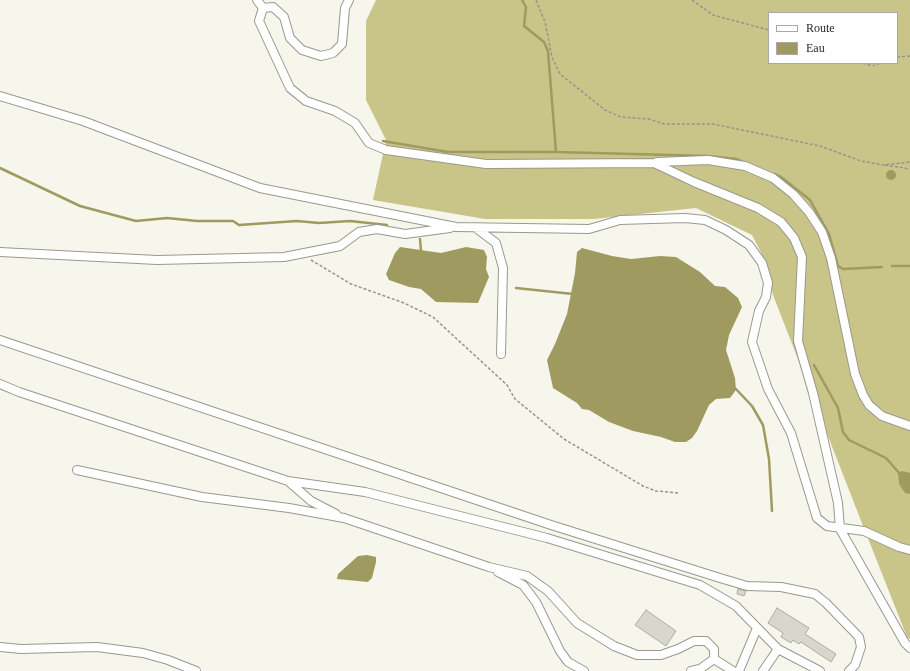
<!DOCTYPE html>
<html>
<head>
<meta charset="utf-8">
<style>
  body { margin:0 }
  #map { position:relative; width:910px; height:671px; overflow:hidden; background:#f6f6ec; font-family:Georgia,serif }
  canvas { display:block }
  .legend { position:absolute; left:768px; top:12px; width:130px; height:52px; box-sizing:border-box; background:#fff; border:1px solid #a9a9a7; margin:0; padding:5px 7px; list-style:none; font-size:12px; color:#282724 }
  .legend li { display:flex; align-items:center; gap:8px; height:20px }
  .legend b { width:20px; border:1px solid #a9a9a7 }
</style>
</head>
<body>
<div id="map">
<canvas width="910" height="671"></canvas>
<ul class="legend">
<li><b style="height:5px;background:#fff"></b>Route</li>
<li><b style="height:11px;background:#9f9b60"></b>Eau</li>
</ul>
</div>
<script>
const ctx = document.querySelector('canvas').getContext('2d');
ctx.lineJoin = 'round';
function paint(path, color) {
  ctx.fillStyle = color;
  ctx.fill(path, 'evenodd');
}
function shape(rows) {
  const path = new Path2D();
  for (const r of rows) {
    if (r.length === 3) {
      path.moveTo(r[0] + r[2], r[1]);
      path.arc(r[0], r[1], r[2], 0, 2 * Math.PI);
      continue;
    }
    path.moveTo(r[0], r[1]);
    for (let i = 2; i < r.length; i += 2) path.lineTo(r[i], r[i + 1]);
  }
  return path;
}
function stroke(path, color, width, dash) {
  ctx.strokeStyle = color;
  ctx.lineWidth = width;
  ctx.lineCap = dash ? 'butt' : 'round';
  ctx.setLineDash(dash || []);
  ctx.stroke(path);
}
const forest = shape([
  [376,0,910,0,910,639,907,637,856,508,773,295,767,264,752,235,696,208,594,219,485,219,373,200,386,140,366,100,366,21],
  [769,13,897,13,897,63,769,63]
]);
const water = shape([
  [891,175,5],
  [400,247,441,253,466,247,484,250,487,257,486,269,489,277,478,303,436,302,421,289,409,287,389,280,386,274,395,253],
  [582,248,612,256,631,259,660,256,676,257,700,272,715,286,725,287,738,298,742,307,729,335,726,350,735,378,736,390,730,398,716,399,709,405,697,431,692,438,686,442,675,442,661,437,633,431,609,422,589,410,582,409,577,403,553,388,547,360,555,344,567,314,575,273,577,252],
  [902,471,910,473,910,494,905,493,899,484,898,473],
  [367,555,376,557,376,562,372,578,368,582,337,579,338,574,358,556]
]);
const stream = shape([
  [522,0,526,7,524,26,544,42,548,51,556,152,708,156,737,159,745,163],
  [383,141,448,152,556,152],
  [0,168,80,206,136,221,167,218,197,221,233,221,239,225,297,221,319,223,350,221,387,225],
  [774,174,781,177,810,200,829,234,838,266,843,269,882,267],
  [420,239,421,251],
  [892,266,910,266],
  [516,288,573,294],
  [814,365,838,408,843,432,849,440,886,458,900,474],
  [735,388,752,406,763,425,769,459,772,511]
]);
const building = shape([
  [738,589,746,591,744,596,737,594,738,589],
  [777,608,809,628,805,634,836,654,831,662,801,642,799,644,793,640,791,643,781,637,783,633,768,623,777,608],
  [646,610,676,631,666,646,635,625,646,610]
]);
const path = shape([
  [536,0,545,22,552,57,560,74,605,110,621,117,649,119,664,124,713,124,820,146,861,161,883,165,910,162],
  [692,0,713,15,769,30],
  [897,57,910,56],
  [863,63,872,66,881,63],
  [885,165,910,169],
  [311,260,351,284,404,303,433,317,507,385,515,399,564,439,643,486,656,491,679,493]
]);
const minor = shape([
  [257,0,263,8],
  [349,0,345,8,342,44,333,53,321,56,302,50,290,38,284,17,273,7,263,8,259,21,290,88,306,101,335,111,355,123,369,143,386,150,486,164,654,163,694,182,758,208,781,222,794,238,802,257,798,341,813,393,838,503,840,529,905,643,910,648],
  [0,96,83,121,260,188,456,227,589,229,620,220,685,218,705,220,726,230,749,245,762,263,768,283,766,297,759,311,752,342,768,389,791,433,817,518,827,526,864,531,899,547,910,550],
  [657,162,708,160,745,166,773,178,793,194,809,212,822,232,831,258,855,374,863,395,869,405,882,416,910,426],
  [476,228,496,243,503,268,501,354],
  [0,252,157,260,284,257,340,246,359,232,377,229,405,234,450,228],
  [0,340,551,525,720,578,747,586,781,587,815,594,826,603,859,637,861,647,855,665,849,671],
  [0,384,19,392,288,481,311,501,336,514],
  [77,470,202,497,289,508,344,518,489,567,527,576,548,591,577,623,614,646,637,655,661,655,678,649,694,641,706,641,714,649,714,659,700,669,691,671],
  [288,481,365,492,547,538,700,585,736,606,778,649,820,671],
  [498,572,523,585,536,602,560,651,568,662,584,671],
  [0,647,21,649,97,647,143,653,168,660,196,671],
  [714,659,733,671],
  [739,671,757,628],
  [763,671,778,649]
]);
paint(forest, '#c9c589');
paint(water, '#9f9b60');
stroke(stream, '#9f9b60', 2.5);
paint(building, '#d8d7cd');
stroke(building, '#acaca2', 1);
stroke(minor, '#99998f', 10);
stroke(path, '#95948d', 1.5, [3, 2]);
stroke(minor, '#fff', 8);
</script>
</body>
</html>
